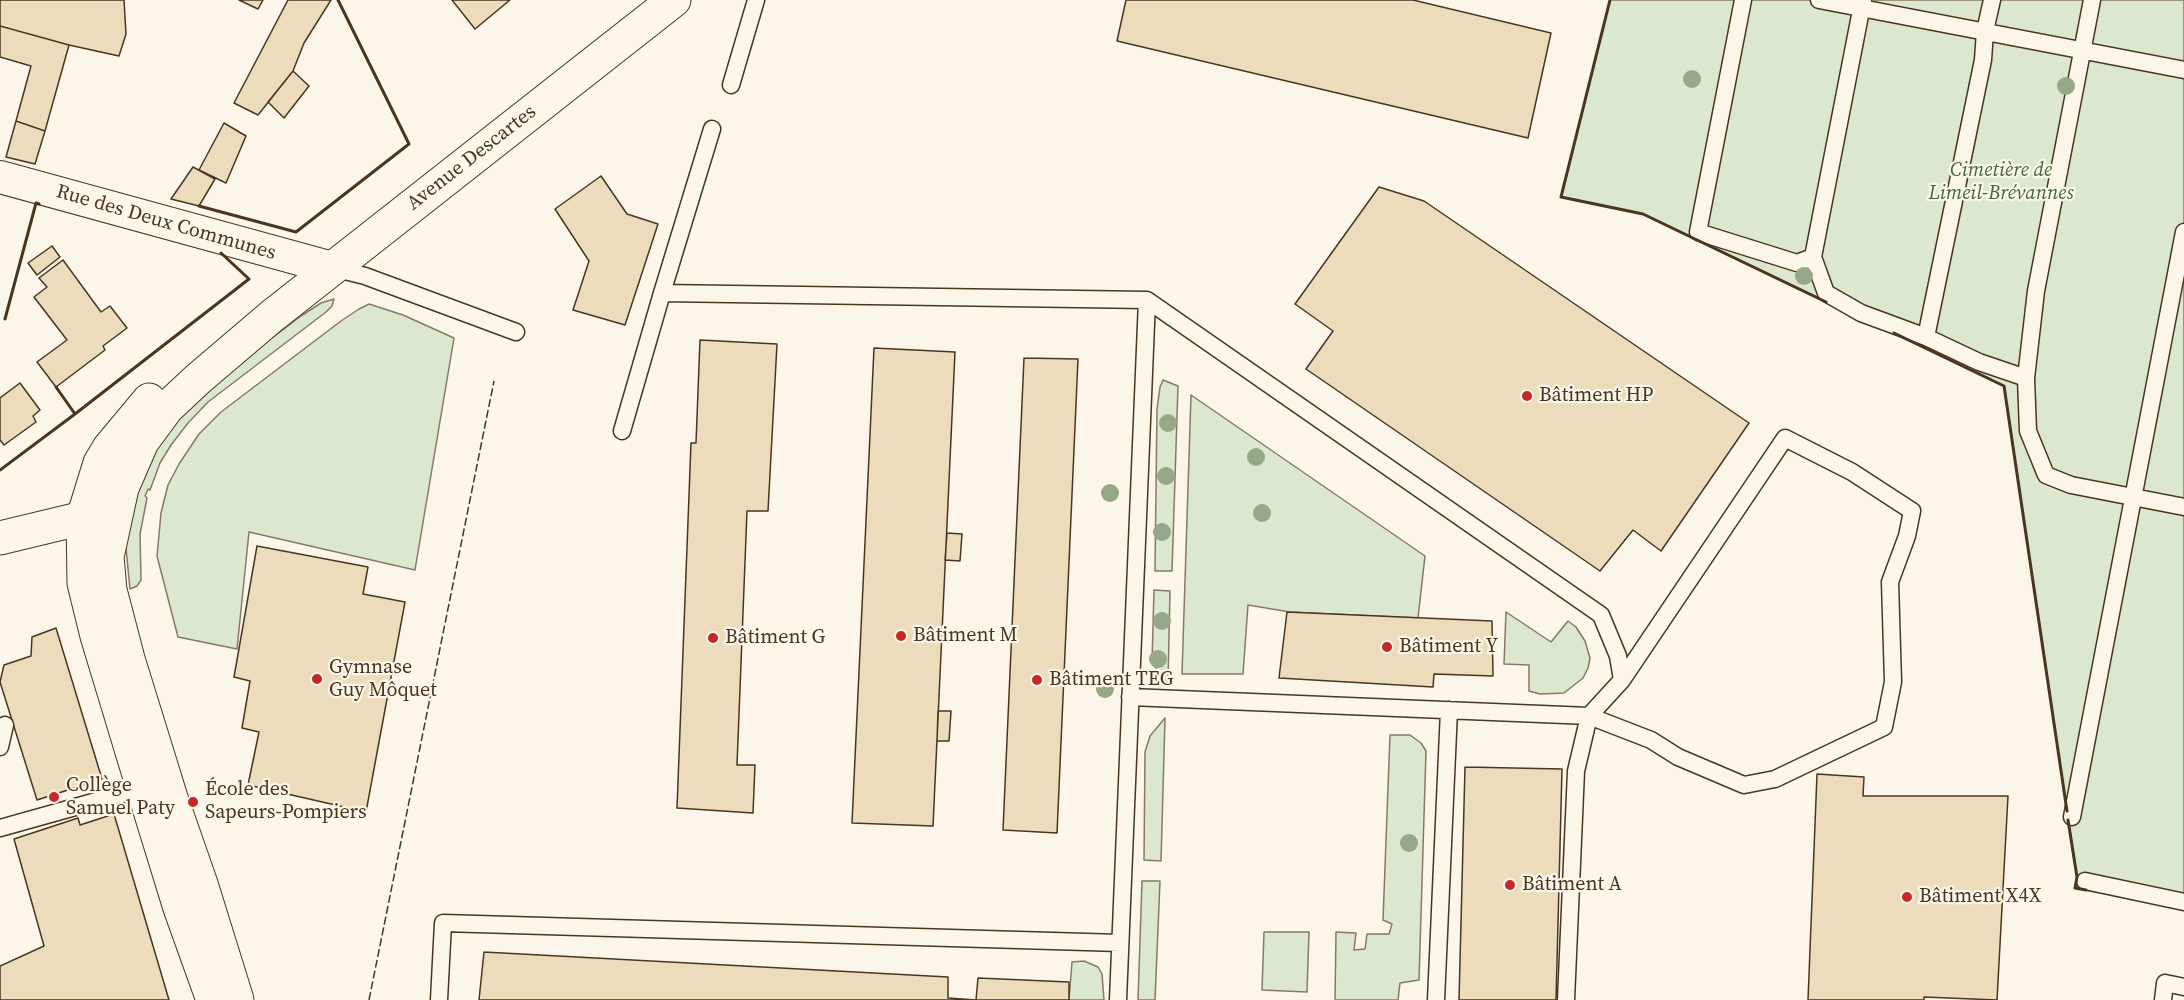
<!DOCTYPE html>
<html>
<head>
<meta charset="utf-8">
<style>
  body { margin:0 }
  canvas { display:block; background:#fbf6e9 }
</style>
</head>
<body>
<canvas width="2184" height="1000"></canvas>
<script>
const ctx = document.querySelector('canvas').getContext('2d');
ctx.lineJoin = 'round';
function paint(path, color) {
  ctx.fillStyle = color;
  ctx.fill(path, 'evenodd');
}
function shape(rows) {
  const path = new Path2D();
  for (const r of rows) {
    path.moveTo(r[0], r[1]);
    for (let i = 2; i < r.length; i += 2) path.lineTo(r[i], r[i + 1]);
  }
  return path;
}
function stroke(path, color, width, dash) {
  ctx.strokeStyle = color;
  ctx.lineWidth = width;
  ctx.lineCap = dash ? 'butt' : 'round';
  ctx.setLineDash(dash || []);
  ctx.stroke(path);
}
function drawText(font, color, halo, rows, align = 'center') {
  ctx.font = font + ' "Source Serif 4",serif';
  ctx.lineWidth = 4.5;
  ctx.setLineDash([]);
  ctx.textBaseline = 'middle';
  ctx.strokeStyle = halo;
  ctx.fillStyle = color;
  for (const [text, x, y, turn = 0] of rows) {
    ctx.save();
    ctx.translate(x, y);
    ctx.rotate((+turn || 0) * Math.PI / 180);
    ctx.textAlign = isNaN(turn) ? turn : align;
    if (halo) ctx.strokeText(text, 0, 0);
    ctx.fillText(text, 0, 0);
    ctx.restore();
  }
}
const green = shape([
  [1610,0,2184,0,2184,909,2075,888,2077,877,2004,386,1643,214,1561,197,1610,0],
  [334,299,332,306,326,312,208,402,188,423,171,445,160,463,150,490,148,489,145,496,147,498,140,534,141,580,137,586,130,589,125,538,136,479,189,401,301,316,321,303,334,299],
  [369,304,403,315,454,338,415,570,249,532,237,649,178,637,157,556,161,513,168,485,179,464,199,434,221,412,341,321,359,309,369,304],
  [1163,380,1178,386,1172,571,1155,571,1157,409,1160,387,1163,380],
  [1191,395,1425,556,1418,618,1290,612,1248,605,1243,674,1182,674,1191,395],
  [1154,590,1170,591,1168,682,1162,678,1152,662,1154,590],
  [1506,612,1551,642,1568,621,1576,627,1585,641,1590,658,1588,668,1583,678,1564,693,1540,694,1529,691,1529,665,1504,664,1506,612],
  [1165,718,1161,861,1144,860,1145,752,1150,736,1165,718],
  [1390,735,1410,735,1421,743,1426,751,1419,980,1400,983,1398,1000,1335,1000,1336,932,1356,933,1354,950,1365,949,1367,934,1389,934,1392,924,1383,920,1390,735],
  [1142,881,1160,881,1155,1000,1138,1000,1142,881],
  [1264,932,1309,932,1307,992,1262,990,1264,932],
  [1084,961,1098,967,1102,974,1104,1000,1069,1000,1072,962,1084,961]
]);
const building = shape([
  [0,0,124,0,126,34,119,56,69,45,0,26,0,0],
  [239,0,263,0,258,9,239,0],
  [288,0,331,0,304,43,293,71,258,115,234,103,288,0],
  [452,0,510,0,475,29,452,0],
  [1126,0,1413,0,1551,33,1528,138,1117,41,1126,0],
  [0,26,69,45,45,131,16,121,31,66,0,57,0,26],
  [293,71,309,86,284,118,268,102,293,71],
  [16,121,45,131,35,164,6,157,16,121],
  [224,123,246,136,226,183,199,170,224,123],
  [193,167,215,179,199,206,171,199,193,167],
  [601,176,627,214,658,224,625,325,573,310,589,261,555,209,601,176],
  [1379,187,1424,201,1749,423,1661,551,1633,530,1600,571,1306,369,1333,331,1295,304,1379,187],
  [52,246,60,257,37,275,28,263,52,246],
  [63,260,101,312,110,306,127,328,103,346,105,350,56,387,37,362,67,340,34,297,47,287,39,278,63,260],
  [700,340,777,344,768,511,747,511,737,765,755,765,753,813,677,808,691,443,696,443,700,340],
  [874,348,955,352,933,826,852,823,874,348],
  [1024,358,1078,359,1057,833,1003,830,1024,358],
  [20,383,40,410,33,416,36,422,4,445,0,440,0,398,20,383],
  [947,533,962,534,960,561,945,560,947,533],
  [257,546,368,567,363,594,405,602,366,812,248,785,259,732,242,728,250,681,234,677,257,546],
  [1287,612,1492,621,1493,676,1434,674,1433,687,1279,678,1287,612],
  [56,628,102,779,37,800,0,682,4,665,31,656,32,637,56,628],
  [938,711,951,711,949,741,937,741,938,711],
  [1465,767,1562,769,1556,1000,1459,1000,1465,767],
  [1817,774,1864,777,1863,796,2008,796,1997,1000,1924,997,1924,1000,1808,1000,1817,774],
  [114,814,169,1000,0,1000,0,966,44,946,14,839,78,818,80,825,114,814],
  [484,952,948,977,948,998,976,1000,978,978,1069,982,1069,1000,479,1000,484,952]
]);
const service = shape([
  [1743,0,1698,232,1797,263,1813,257,1863,0],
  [1819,0,2184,70],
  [2092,0,2036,291,2026,378,2028,431,2046,475,2071,485,2184,507],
  [731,85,756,0],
  [1813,257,1826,293,1861,313,1926,337,1979,362,2026,378],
  [333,268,365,276,516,332],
  [662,293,712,129],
  [1147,300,1601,615,1618,656,1622,680,1589,716,1576,771,1566,1000],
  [1926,337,1983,60,1985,31,1992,0],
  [622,431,662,293,1147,300,1118,1000],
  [1130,697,1589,716,1651,740,1678,757,1744,785,1775,779,1884,727,1893,682,1890,582,1907,536,1912,511,1852,472,1785,438,1622,680],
  [0,747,5,725],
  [2072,817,2184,232],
  [0,828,143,788],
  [2085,881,2184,902],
  [439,1000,443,923,1120,943],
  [1436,1000,1449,710],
  [2163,1000,2165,983,2184,987]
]);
const minor = shape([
  [0,177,332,268]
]);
const tertiary = shape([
  [0,538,83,518]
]);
const secondary = shape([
  [149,400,109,448,100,463,83,518,84,583,97,636,143,788,180,908,213,1000],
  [237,1000,201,884,171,798,128,659,110,590,107,557,122,488,142,442,167,408,198,379,272,316,674,0]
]);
const fence = shape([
  [369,1000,494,381]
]);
const wall = shape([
  [1610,0,1561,197,1643,214,1826,302],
  [199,206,296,232,409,144,338,0],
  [5,319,36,203,39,204],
  [1894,333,2004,386,2067,811],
  [56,387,75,414,249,279,221,253],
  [0,470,75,414],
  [2068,820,2077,877,2075,888,2086,890]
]);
const trees = [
  [1692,79],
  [2066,86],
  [1804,276],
  [1168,423],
  [1256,457],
  [1166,476],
  [1110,493],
  [1262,513],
  [1162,532],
  [1162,621],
  [1158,659],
  [1105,689],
  [1409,843]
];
const markers = [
  [1527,396,6,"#c62828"],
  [901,636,6,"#c62828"],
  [713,638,6,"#c62828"],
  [1387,647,6,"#c62828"],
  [317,679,6,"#c62828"],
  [1037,680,6,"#c62828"],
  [54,797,6,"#c62828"],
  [193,802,6,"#c62828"],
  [1510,885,6,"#c62828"],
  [1907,897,6,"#c62828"]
];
const streetNames = [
  ["Avenue Descartes",472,158,-38],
  ["Rue des Deux Communes",166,223,16]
];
const parkNames = [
  ["Cimetière de",2001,171],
  ["Limeil-Brévannes",2001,194]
];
const poiNames = [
  ["Bâtiment HP",1539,396],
  ["Bâtiment M",913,636],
  ["Bâtiment G",725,638],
  ["Bâtiment Y",1399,647],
  ["Gymnase",329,668],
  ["Guy Môquet",329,691],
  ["Bâtiment TEG",1049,680],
  ["Collège",66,786],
  ["Samuel Paty",66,809],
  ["École des",205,790],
  ["Sapeurs-Pompiers",205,813],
  ["Bâtiment A",1522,885],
  ["Bâtiment X4X",1919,897]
];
paint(green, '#dce7d0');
stroke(green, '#887966', 1.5);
paint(building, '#ecdcbc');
stroke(building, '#4a3520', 1.5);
stroke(service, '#4a3520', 19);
stroke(minor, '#4a3520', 34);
stroke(tertiary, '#4a3520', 35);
stroke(secondary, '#4a3520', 35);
stroke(service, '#fbf6e9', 16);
stroke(minor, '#fbf6e9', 32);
stroke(tertiary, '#fbf6e9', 33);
stroke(secondary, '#fbf6e9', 33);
stroke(fence, '#4a3520', 1.5, [8, 3]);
stroke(wall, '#4a3520', 3);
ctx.fillStyle = '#96a887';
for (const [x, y] of trees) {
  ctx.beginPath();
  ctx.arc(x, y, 9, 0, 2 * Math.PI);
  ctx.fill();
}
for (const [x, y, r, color] of markers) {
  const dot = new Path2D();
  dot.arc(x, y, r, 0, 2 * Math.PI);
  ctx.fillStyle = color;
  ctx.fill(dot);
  stroke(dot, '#fbf6e9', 2);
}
drawText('20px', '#4a3520', '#fbf6e9', streetNames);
drawText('italic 20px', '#436837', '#fbf6e9', parkNames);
drawText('20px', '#4a3520', '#fbf6e9', poiNames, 'left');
</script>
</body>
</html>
